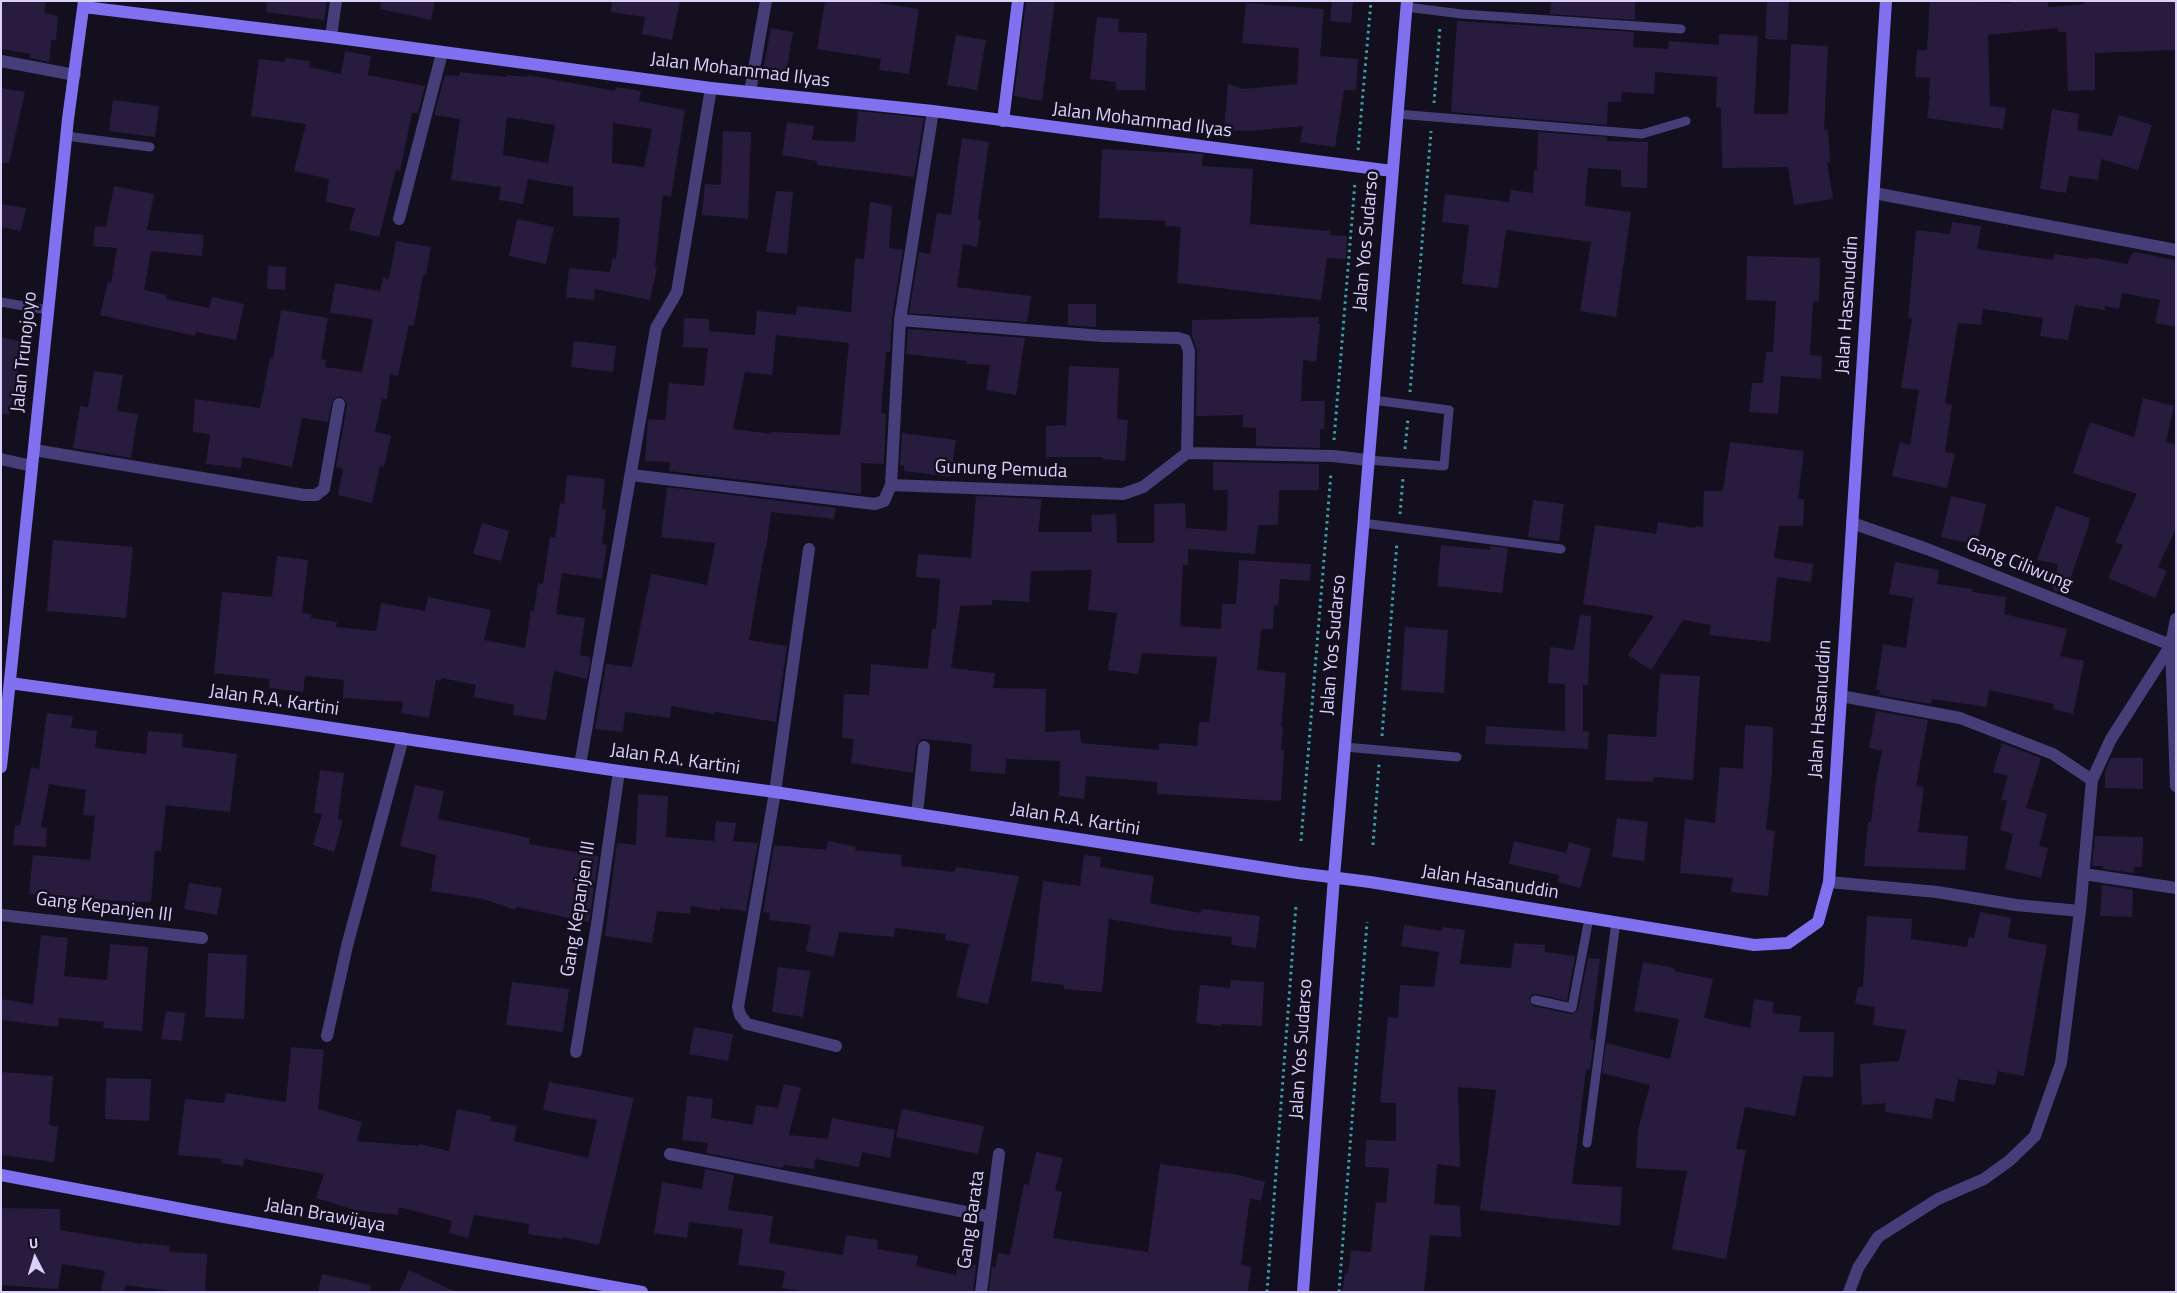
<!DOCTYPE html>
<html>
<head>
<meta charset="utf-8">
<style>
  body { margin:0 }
  #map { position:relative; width:2177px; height:1293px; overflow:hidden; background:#130f1f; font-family:"Titillium Web",sans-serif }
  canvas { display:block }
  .frame { position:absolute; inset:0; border:2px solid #dad1fb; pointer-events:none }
  .north { position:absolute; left:10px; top:1233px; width:50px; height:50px; -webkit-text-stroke:4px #130f1f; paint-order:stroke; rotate:355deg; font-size:14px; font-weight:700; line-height:20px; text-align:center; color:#dad1fb }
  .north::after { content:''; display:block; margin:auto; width:18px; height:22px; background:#dad1fb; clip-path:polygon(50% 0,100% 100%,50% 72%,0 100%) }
</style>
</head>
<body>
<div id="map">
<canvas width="2177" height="1293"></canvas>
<div class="frame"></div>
<div class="north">U</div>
</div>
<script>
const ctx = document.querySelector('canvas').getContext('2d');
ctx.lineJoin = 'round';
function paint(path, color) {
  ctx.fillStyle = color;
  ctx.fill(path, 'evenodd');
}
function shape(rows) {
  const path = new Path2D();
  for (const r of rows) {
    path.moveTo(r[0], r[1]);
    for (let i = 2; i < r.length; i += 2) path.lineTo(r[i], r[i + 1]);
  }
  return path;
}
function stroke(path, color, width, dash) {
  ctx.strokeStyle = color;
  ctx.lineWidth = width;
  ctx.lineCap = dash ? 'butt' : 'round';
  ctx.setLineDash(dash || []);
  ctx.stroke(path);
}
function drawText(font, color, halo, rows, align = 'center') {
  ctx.font = font + ' "Titillium Web",sans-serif';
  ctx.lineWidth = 5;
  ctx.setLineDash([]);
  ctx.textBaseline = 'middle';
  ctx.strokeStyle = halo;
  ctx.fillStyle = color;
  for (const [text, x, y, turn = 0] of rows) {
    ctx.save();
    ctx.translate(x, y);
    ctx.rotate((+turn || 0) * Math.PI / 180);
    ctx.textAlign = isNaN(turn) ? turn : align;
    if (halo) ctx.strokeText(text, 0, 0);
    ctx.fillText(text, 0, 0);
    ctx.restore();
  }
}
const building = shape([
  [1,1,46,1,44,13,58,16,56,40,51,40,49,62,30,58,30,54,1,49],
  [267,1,327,1,324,20,266,12],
  [381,1,435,1,431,20,380,9],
  [612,1,680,1,672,40,642,34,645,17,611,12],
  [825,1,879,1,879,3,919,9,909,74,879,70,881,59,817,49],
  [1026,1,1055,1,1042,101,1014,96],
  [1332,1,1353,1,1351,23,1330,21],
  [1551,1,1635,1,1635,20,1550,14],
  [1767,1,1789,2,1787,40,1765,39],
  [1930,1,2011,3,2010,1,2048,1,2048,7,2085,4,2084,1,2176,1,2176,50,2095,53,2095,90,2068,91,2066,32,2058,32,2058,28,1988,35,1990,106,2006,108,2003,129,1927,118,1930,95,1929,95,1930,78,1915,77,1917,50,1927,50],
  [1246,3,1324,9,1320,56,1358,59,1356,90,1344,90,1335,147,1300,142,1303,126,1248,131,1224,130,1228,84,1243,89,1297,84,1299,48,1242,43],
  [1097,17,1119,19,1118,32,1147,33,1145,90,1116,90,1116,82,1090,79],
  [1457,21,1634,32,1633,47,1668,49,1669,41,1719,45,1719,34,1758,36,1754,114,1788,114,1791,44,1828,46,1824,130,1828,130,1830,162,1827,162,1833,199,1794,205,1788,167,1722,168,1721,108,1716,107,1717,77,1655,72,1654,94,1622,92,1621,102,1608,102,1607,125,1451,112],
  [771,28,793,32,786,74,763,70],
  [956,35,986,40,977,90,947,85],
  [345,51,371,56,368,75,425,86,418,113,412,113,400,171,396,170,379,237,349,230,355,208,326,202,329,179,294,171,306,124,251,116,259,59,285,62,285,58,310,61,309,67,341,74],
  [460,72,507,77,507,75,527,77,528,75,615,91,616,87,641,91,639,101,685,110,671,197,663,195,655,267,657,267,650,300,595,289,594,300,566,297,569,268,610,272,613,258,616,259,620,218,573,216,573,187,528,179,523,204,499,200,501,187,451,180,460,119,434,115,445,75,459,76],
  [507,117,555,125,548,163,503,155],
  [613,123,652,129,644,167,612,163],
  [1,88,25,92,9,163,1,163],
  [113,100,159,106,155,137,109,131],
  [2052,109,2079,114,2077,130,2112,136,2119,115,2152,125,2138,170,2101,159,2098,180,2069,176,2066,193,2040,189],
  [858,111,924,118,914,177,817,165,817,161,782,155,787,122,814,126,812,140,855,142],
  [723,131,751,132,748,219,702,215,705,184,721,185],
  [1538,132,1607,137,1607,141,1648,142,1647,188,1621,187,1621,170,1588,168,1585,206,1631,212,1616,317,1580,311,1591,242,1506,230,1498,288,1462,284,1469,225,1442,222,1445,194,1509,202,1511,190,1533,193,1534,170,1537,170],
  [962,138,989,142,978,219,981,220,977,247,963,244,957,287,1031,296,1027,322,909,313,919,252,930,254,937,213,951,215],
  [1102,149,1203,154,1202,166,1253,169,1250,224,1330,231,1330,235,1347,236,1346,259,1327,258,1321,300,1177,283,1181,227,1165,226,1165,221,1099,218],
  [114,186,154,194,147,230,204,235,202,256,151,251,144,290,166,295,166,299,209,308,212,297,244,304,236,340,196,332,195,336,100,315,108,282,111,283,117,248,93,246,95,226,106,227],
  [776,191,793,192,787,254,766,252],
  [870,202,892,206,889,248,903,250,892,319,890,352,886,352,881,413,886,414,884,464,861,463,861,494,669,471,670,462,645,461,648,419,665,420,669,383,704,386,708,348,683,347,684,318,709,319,709,331,755,335,757,311,796,315,797,306,851,312,855,258,864,259],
  [776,335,849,343,840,435,772,432,772,434,733,429,745,372,772,375],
  [1,204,26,208,21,231,1,227],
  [517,219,554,227,546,264,509,256],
  [1952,222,1981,226,1977,249,2053,260,2054,254,2088,259,2089,257,2127,264,2133,252,2176,260,2176,327,2155,323,2160,300,2122,293,2119,309,2105,306,2105,310,2075,305,2068,340,2040,336,2043,318,1983,309,1981,325,1958,323,1945,403,1952,405,1945,452,1955,454,1947,488,1892,476,1900,442,1910,445,1919,390,1901,388,1912,318,1908,318,1916,230,1950,234],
  [396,241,431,247,426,275,423,275,414,326,409,325,398,376,390,374,387,399,382,399,375,432,391,435,384,467,380,466,372,503,338,495,343,469,336,467,347,405,346,401,341,396,333,399,328,422,302,418,292,467,242,457,241,468,206,464,210,434,193,432,195,399,260,408,270,358,273,359,281,310,328,318,321,359,326,360,325,367,362,372,373,319,330,313,335,283,380,291,383,278,389,279],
  [1747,256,1820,258,1819,301,1813,301,1810,355,1822,356,1821,379,1781,376,1778,414,1749,412,1752,383,1763,383,1766,352,1773,352,1776,301,1746,300],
  [268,266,286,267,285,290,267,289],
  [1068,304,1096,304,1096,327,1068,325],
  [1319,317,1318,324,1320,324,1316,362,1303,360,1301,401,1325,401,1324,429,1320,429,1320,448,1256,446,1256,428,1243,427,1243,415,1196,416,1197,351,1192,336,1192,320],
  [908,329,1025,338,1016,395,986,390,990,365,966,364,967,361,906,354],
  [1,337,24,342,9,415,1,414],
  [574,341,616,346,613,372,571,367],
  [1069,366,1119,368,1117,419,1128,420,1125,461,1103,459,1103,457,1046,457,1046,426,1066,425],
  [94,371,123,375,117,411,138,414,131,458,73,448,80,406,88,407],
  [2143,398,2174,406,2166,441,2176,445,2176,529,2158,567,2167,571,2155,598,2108,578,2123,545,2115,542,2137,494,2073,473,2090,422,2134,437],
  [902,433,956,440,951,477,904,471,904,466,900,465],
  [1730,442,1804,451,1798,499,1804,499,1803,526,1779,526,1774,558,1813,564,1811,582,1777,577,1770,642,1709,635,1711,625,1683,620,1651,670,1628,655,1654,616,1583,604,1595,525,1656,534,1658,522,1695,528,1696,526,1703,527,1704,491,1723,491],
  [1213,462,1319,464,1319,490,1279,490,1278,525,1258,525,1255,554,1188,549,1188,565,1183,565,1180,626,1221,629,1222,604,1236,604,1239,560,1311,564,1310,581,1280,579,1278,606,1274,605,1273,629,1261,629,1257,670,1286,673,1281,727,1283,727,1281,750,1284,750,1281,801,1157,794,1157,782,1086,776,1084,799,1059,796,1060,761,1006,759,1005,774,970,771,972,744,924,739,921,739,916,746,913,773,851,763,854,739,842,738,844,694,869,695,871,664,928,669,932,629,936,629,940,579,916,577,918,554,971,558,976,496,1042,499,1038,532,1092,532,1091,515,1116,514,1117,543,1154,543,1154,504,1185,503,1186,528,1227,531,1228,490,1213,490],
  [1092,570,1088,610,1117,613,1108,670,1138,674,1142,653,1217,657,1209,722,1199,722,1197,746,1159,743,1159,750,1081,743,1080,730,1045,732,1046,689,993,688,995,673,951,668,960,606,992,605,992,600,1029,602,1031,571],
  [567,475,605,479,602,509,606,510,602,544,607,545,602,579,562,573,556,614,585,618,580,655,590,657,590,663,587,679,554,671,546,720,513,715,514,705,474,697,476,685,442,678,441,681,436,680,429,718,401,713,403,702,343,698,344,680,305,676,303,692,269,688,270,679,214,673,222,592,272,597,277,556,308,560,302,613,312,614,311,618,337,622,336,627,376,631,381,603,425,611,428,597,491,610,484,640,525,648,531,610,534,611,538,583,543,584,550,537,555,538,560,503,564,504],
  [667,487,836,508,834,519,771,512,766,549,765,549,749,640,787,646,776,722,715,712,714,714,671,706,670,718,625,712,623,732,595,729,606,664,632,667,651,574,707,585,715,543,661,537],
  [1951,496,1986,504,1977,545,1941,537],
  [1533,500,1564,504,1559,541,1528,537],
  [2056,506,2089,518,2089,525,2065,594,2053,590,2058,564,2037,560],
  [482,523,509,531,501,561,473,554],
  [53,540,133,547,126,618,47,611],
  [1441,545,1490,550,1490,546,1508,548,1502,593,1437,586],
  [1895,562,1939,570,1937,584,1973,589,1972,592,2006,597,2004,614,2067,629,2060,656,2084,661,2073,714,2053,709,2054,704,1989,690,1987,707,1932,699,1931,704,1879,695,1880,690,1876,690,1883,644,1906,648,1913,598,1889,594],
  [1580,615,1591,616,1588,685,1583,685,1583,731,1589,732,1588,749,1485,744,1486,726,1565,731,1565,684,1548,683,1550,647,1574,650],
  [1405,627,1448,630,1444,693,1401,690],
  [1660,674,1700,676,1693,780,1654,777,1653,782,1605,780,1608,734,1656,737],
  [1876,711,1928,720,1916,786,1924,787,1918,832,1968,836,1965,870,1864,866,1868,822,1871,822,1876,781,1882,751,1869,748],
  [47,713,73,716,71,728,97,731,95,748,146,754,148,731,183,734,182,747,237,754,230,812,166,805,161,851,155,851,151,902,131,902,81,898,81,899,29,894,33,855,90,860,95,816,83,815,86,790,49,784,41,827,47,828,46,847,13,845,15,825,20,826,31,767,39,769],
  [1745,725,1773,727,1772,772,1766,830,1775,831,1768,896,1731,892,1733,878,1680,873,1685,819,1715,823,1720,767,1743,769],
  [2002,743,2041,758,2026,808,2047,814,2039,846,2048,848,2041,878,2005,869,2013,834,2000,830,2007,801,2001,799,2008,776,1993,772],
  [2111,758,2143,758,2143,789,2105,788,2105,771],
  [320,770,344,773,338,819,343,820,334,852,313,845,322,814,314,813],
  [415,785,444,791,438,819,530,838,529,844,599,856,589,922,516,907,515,910,483,899,431,891,436,855,400,846],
  [638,794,668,796,666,837,714,841,716,821,736,823,733,841,758,843,746,911,720,908,720,911,691,906,690,914,657,911,652,943,605,936,617,843,636,845],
  [1617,818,1648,822,1644,861,1612,857],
  [2095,836,2143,837,2142,867,2134,867,2134,873,2103,869,2103,866,2092,866],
  [828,841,856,847,855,850,902,855,901,866,955,872,956,867,1019,876,988,1004,956,997,969,944,945,940,946,934,895,928,894,937,839,932,834,957,806,951,811,925,769,920,770,913,763,912,774,845,826,850],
  [1514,841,1566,853,1569,842,1591,849,1580,888,1558,882,1559,875,1509,864],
  [1084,855,1101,857,1100,867,1154,876,1150,903,1201,913,1202,909,1260,916,1256,948,1231,945,1232,937,1173,930,1109,919,1102,992,1064,989,1064,985,1031,981,1043,881,1080,886],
  [189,883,222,888,217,915,184,909],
  [2102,885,2133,890,2132,917,2100,916],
  [1980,912,2011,918,2008,938,2047,945,2024,1076,1998,1071,1995,1085,1958,1079,1954,1102,1935,1098,1932,1119,1885,1112,1886,1103,1862,1105,1860,1064,1899,1061,1906,1030,1873,1025,1875,1007,1855,1004,1858,987,1863,987,1867,916,1912,919,1911,939,1967,947,1969,937,1974,938],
  [1404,925,1442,931,1442,927,1465,930,1460,964,1511,968,1514,943,1545,945,1545,952,1575,956,1567,1001,1536,994,1531,995,1529,999,1533,1006,1571,1014,1576,1012,1578,1009,1588,958,1600,959,1590,1039,1594,1040,1590,1070,1586,1069,1572,1184,1622,1187,1620,1226,1480,1210,1496,1090,1458,1087,1460,1167,1437,1164,1434,1204,1460,1206,1461,1237,1430,1235,1424,1292,1342,1292,1345,1273,1348,1274,1351,1250,1371,1252,1376,1202,1386,1203,1389,1168,1365,1167,1366,1140,1396,1141,1396,1103,1380,1102,1388,1017,1398,1018,1400,985,1434,987,1439,952,1401,946],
  [41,935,68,938,64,976,107,980,110,944,148,947,142,1031,103,1028,104,1022,59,1018,58,1027,1,1020,1,999,33,1004],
  [208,953,247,955,244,1019,205,1017],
  [1643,962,1674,968,1674,971,1713,979,1704,1018,1750,1028,1754,999,1774,1002,1772,1013,1801,1016,1799,1032,1834,1032,1833,1077,1803,1076,1795,1116,1745,1107,1736,1149,1746,1150,1726,1259,1672,1249,1687,1171,1636,1168,1638,1130,1650,1085,1602,1073,1606,1043,1670,1059,1679,1019,1634,1011],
  [778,967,810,971,803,1017,772,1012],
  [1231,980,1264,982,1262,1026,1221,1024,1221,1026,1196,1023,1200,985,1230,988],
  [512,982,569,989,563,1032,506,1025],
  [166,1011,185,1013,182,1041,161,1039],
  [694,1027,733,1034,728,1061,689,1054],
  [291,1047,324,1050,318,1109,362,1122,357,1141,418,1146,419,1144,449,1151,457,1109,491,1116,490,1121,517,1126,514,1141,588,1158,597,1120,543,1110,549,1082,634,1098,599,1245,563,1237,562,1239,528,1234,529,1224,474,1215,468,1238,449,1233,452,1221,399,1207,398,1215,354,1210,316,1198,324,1174,244,1159,243,1166,221,1163,222,1159,178,1155,185,1099,224,1103,226,1093,286,1102],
  [1,1072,53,1076,49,1125,58,1127,54,1162,1,1155],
  [106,1078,151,1079,149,1121,105,1119],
  [784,1084,801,1088,789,1135,828,1139,832,1118,895,1130,890,1158,862,1152,859,1167,815,1159,814,1169,784,1165,783,1168,706,1153,708,1143,682,1140,687,1096,713,1099,711,1118,753,1125,756,1105,778,1108],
  [902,1109,984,1126,978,1154,896,1137],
  [1036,1152,1063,1158,1055,1190,1062,1192,1053,1238,1148,1252,1160,1164,1239,1175,1265,1182,1261,1201,1250,1198,1241,1265,1251,1267,1248,1292,989,1292,992,1267,995,1268,998,1253,1010,1255,1024,1184,1029,1185],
  [705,1169,734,1175,728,1210,773,1216,769,1243,843,1255,846,1235,878,1240,877,1249,918,1256,916,1266,956,1275,958,1262,976,1265,973,1292,808,1292,782,1288,785,1271,738,1265,743,1229,689,1222,687,1238,654,1233,662,1182,702,1189],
  [1,1208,60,1209,60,1230,142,1244,142,1243,169,1246,169,1252,207,1254,205,1292,178,1292,125,1285,124,1292,101,1290,105,1271,62,1264,58,1289,1,1285],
  [409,1270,456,1292,399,1292],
  [322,1274,371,1285,370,1292,318,1292]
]);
const path = shape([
  [1434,103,1440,27],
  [1358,150,1371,1],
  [1410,392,1431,131],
  [1334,440,1355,182],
  [1405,449,1408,418],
  [1400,514,1403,478],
  [1382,736,1397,542],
  [1301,841,1331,473],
  [1373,845,1379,764],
  [1267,1292,1296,905],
  [1339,1292,1367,922]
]);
const lane = shape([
  [1406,7,1462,14,1681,29],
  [1397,114,1642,134,1686,121],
  [66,136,150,147],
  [1,302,48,310],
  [1368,460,1444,466,1449,410,1373,400],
  [1363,523,1561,549],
  [1345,747,1457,757],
  [1535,1000,1572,1008,1589,918],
  [1587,1143,1616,922]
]);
const street = shape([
  [331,37,336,1],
  [1,61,75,75],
  [750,92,766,1],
  [1874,193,2176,250],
  [399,219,442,53],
  [900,320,1102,336,1178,338,1185,340,1189,351,1187,453],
  [34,450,304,495,316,495,324,489,339,404],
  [1,459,32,466],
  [631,475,875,504,884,501,891,485,1123,494,1143,487,1187,453,1333,456,1368,460],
  [891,485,900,320,933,111],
  [1852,523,1927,549,2176,647],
  [809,549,775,792,738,1007,740,1015,747,1024,836,1046],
  [2171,645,2176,786],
  [1841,696,1960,718,2053,754,2092,780],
  [580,765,656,328,677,292,711,88],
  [917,814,924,747],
  [2084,874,2176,888],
  [1829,882,1937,892,2016,905,2080,911],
  [1,915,202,938],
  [327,1036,347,946,403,738],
  [576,1052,597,924,619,771],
  [670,1154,991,1217],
  [981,1292,999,1154],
  [1849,1292,1858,1268,1878,1237,1938,1199,1984,1179,2009,1161,2035,1136,2061,1063,2080,911,2092,780,2111,739,2171,645,2176,619]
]);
const secondary = shape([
  [84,7,331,37,711,88,933,111,1392,171],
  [1003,121,1018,1],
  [10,683,279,720,619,771,775,792,1298,873,1370,882,1754,945,1788,943,1818,922,1829,882,1886,1],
  [1,767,68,119,84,1],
  [1,1175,224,1217,642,1292],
  [1303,1292,1334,877,1407,1]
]);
const streetNames = [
  ["Jalan Mohammad Ilyas",740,71,7],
  ["Jalan Mohammad Ilyas",1142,121,7],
  ["Jalan Yos Sudarso",1367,241,-85],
  ["Jalan Hasanuddin",1848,305,-86],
  ["Jalan Trunojoyo",25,352,-84],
  ["Gunung Pemuda",1001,470,2],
  ["Gang Ciliwung",2019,565,22],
  ["Jalan Yos Sudarso",1334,645,-85],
  ["Jalan R.A. Kartini",274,701,8],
  ["Jalan Hasanuddin",1821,709,-86],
  ["Jalan R.A. Kartini",675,760,8],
  ["Jalan R.A. Kartini",1075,820,9],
  ["Jalan Hasanuddin",1490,883,9],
  ["Gang Kepanjen III",104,908,7],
  ["Gang Kepanjen III",579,909,-81],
  ["Jalan Yos Sudarso",1302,1049,-86],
  ["Jalan Brawijaya",325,1216,10],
  ["Gang Barata",972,1220,-82]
];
paint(building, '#271c3e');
stroke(path, '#39a2a6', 3, [2.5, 4]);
stroke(lane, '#463e79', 9);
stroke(street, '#463e79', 12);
stroke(secondary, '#8171f1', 12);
drawText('19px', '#dad1fb', '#130f1f', streetNames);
</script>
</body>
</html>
